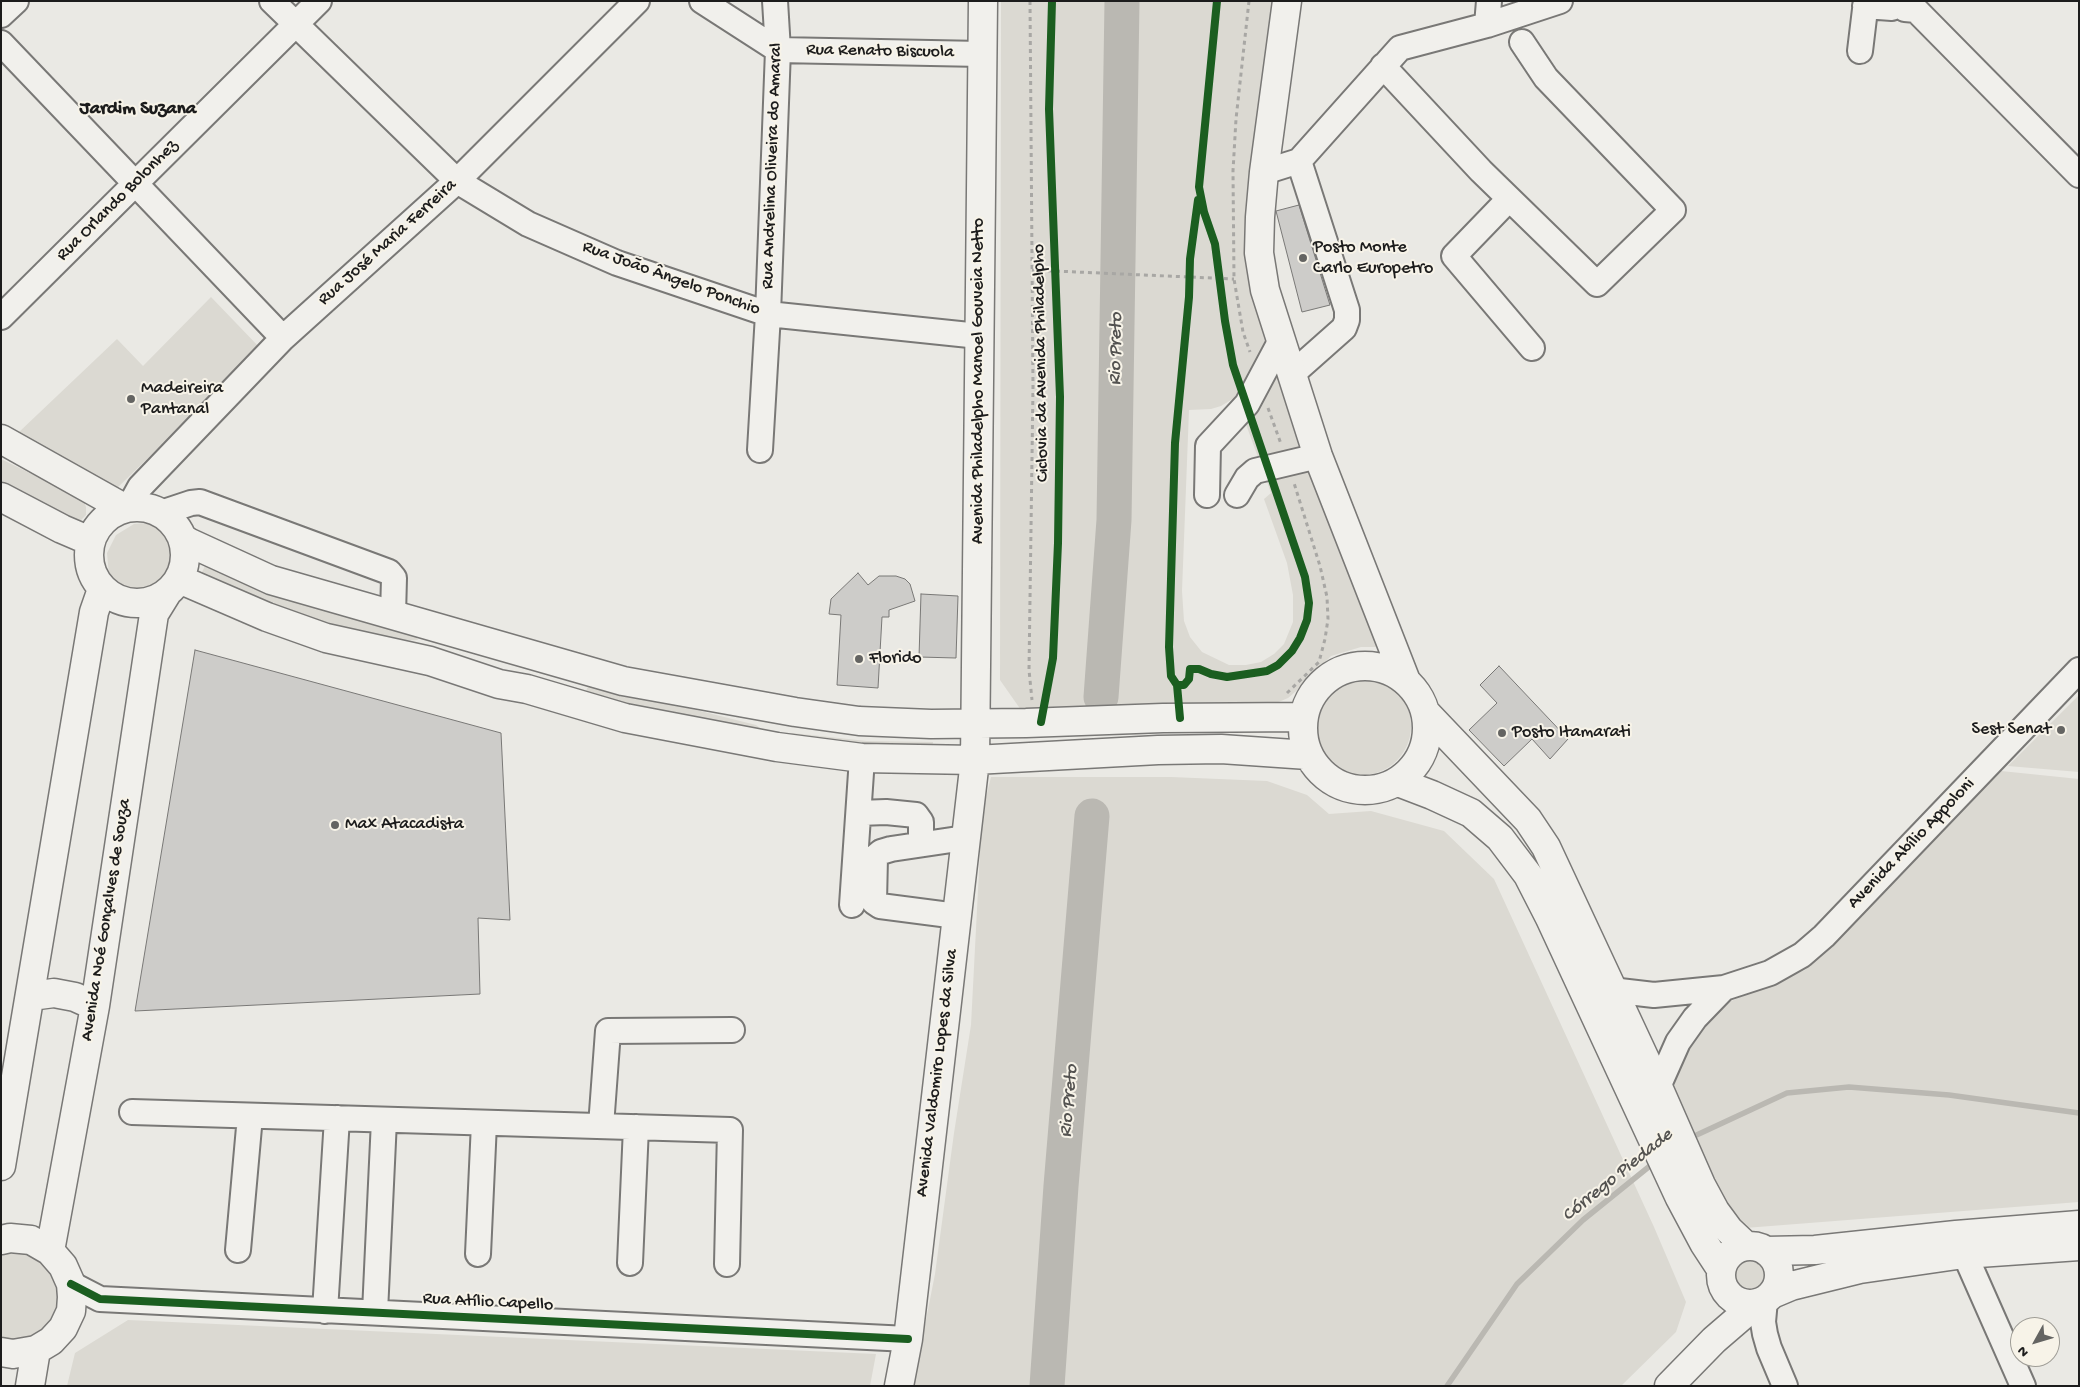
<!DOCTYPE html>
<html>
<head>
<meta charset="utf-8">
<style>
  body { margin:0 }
  #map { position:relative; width:2080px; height:1387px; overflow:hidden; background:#eae9e4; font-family:"Gochi Hand",sans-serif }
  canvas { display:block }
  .frame { position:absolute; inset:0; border:2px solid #1c1c1c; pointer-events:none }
  .north { position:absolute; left:2010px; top:1317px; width:50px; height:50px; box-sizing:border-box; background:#f7f3e8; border:1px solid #9f9d96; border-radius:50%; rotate:231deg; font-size:14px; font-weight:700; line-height:20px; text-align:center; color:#1c1c1c }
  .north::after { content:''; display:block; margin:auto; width:18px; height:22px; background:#646462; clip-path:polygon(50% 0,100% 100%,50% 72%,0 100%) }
</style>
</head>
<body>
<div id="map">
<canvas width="2080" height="1387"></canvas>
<div class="frame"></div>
<div class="north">N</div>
</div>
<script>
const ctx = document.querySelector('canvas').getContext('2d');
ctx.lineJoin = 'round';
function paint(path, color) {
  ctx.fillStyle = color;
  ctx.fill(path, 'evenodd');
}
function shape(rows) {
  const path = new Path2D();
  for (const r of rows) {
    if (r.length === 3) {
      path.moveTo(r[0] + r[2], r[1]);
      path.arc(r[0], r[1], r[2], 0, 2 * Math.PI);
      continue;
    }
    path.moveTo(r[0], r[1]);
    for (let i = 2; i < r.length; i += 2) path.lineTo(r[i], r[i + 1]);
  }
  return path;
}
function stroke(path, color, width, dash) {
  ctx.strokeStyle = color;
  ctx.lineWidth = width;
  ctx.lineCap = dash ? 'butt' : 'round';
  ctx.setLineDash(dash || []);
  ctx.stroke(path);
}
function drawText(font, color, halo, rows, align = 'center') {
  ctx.font = font + ' "Gochi Hand",sans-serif';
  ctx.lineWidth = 4;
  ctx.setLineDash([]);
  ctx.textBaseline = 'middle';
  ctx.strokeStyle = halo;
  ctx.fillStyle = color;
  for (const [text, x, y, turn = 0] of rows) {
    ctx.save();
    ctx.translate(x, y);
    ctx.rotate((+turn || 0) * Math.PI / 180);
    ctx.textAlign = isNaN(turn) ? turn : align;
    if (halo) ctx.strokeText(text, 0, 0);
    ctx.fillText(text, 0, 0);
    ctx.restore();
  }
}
const built = shape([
  [1001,1,1275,1,1253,197,1380,647,1361,647,1331,656,1302,686,1288,698,1274,704,1021,710,1000,680],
  [1236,397,1271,493,1264,499,1287,563,1293,595,1293,622,1284,644,1274,654,1261,662,1246,665,1229,665,1202,652,1190,637,1184,621,1182,591,1189,410,1211,409,1221,406],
  [211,297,261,349,115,490,18,433,117,339,143,366],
  [1,459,83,499,86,507,86,515,81,520,72,521,1,485],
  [145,523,164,530,171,537,179,557,179,567,153,596,143,597,133,595,115,584,109,575,107,553,116,535,134,524],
  [207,562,276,596,411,628,418,640,392,641,265,610,202,582,202,572],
  [1362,726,49],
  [593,684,756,725,760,728,759,736,590,700,586,694,587,688],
  [2079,695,2079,772,2008,766],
  [792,733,867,741,933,742,932,752,902,750,785,735],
  [2001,771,2079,779,2079,1202,1732,1229,1672,1095,1684,1044,1717,1007,1805,970],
  [991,777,1171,777,1267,781,1307,795,1329,814,1371,811,1444,831,1494,879,1654,1227,1686,1302,1676,1332,1621,1386,913,1386,935,1274,954,1133,971,1025,982,813],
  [5,1253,28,1253,48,1265,59,1285,59,1308,48,1328,28,1339,5,1338,1,1336,1,1255],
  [1750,1275,22],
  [128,1320,876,1354,870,1386,67,1386,75,1353]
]);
const stream = shape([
  [1688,1139,1787,1093,1849,1087,1949,1095,2079,1113],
  [1447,1386,1517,1284,1583,1220,1656,1161]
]);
const river = shape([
  [1101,697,1114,520,1122,1],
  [1047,1386,1061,1186,1092,816]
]);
const building = shape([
  [1299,205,1330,305,1302,312,1276,211,1299,205],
  [858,573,868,585,879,576,896,576,905,579,910,584,915,601,889,610,889,617,882,617,878,688,837,685,841,615,829,614,831,599,858,573],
  [921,594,958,596,956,658,919,657,921,594],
  [195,650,501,733,510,920,478,918,480,994,135,1011,195,650],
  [1499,666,1568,739,1550,759,1532,739,1504,766,1469,730,1497,703,1480,685,1499,666]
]);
const path = shape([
  [1030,1,1033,387,1029,670,1032,700],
  [1249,1,1236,119,1233,171,1234,279,1243,332,1250,352],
  [1032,270,1234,279],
  [1268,408,1281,444],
  [1287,693,1319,662,1325,639,1328,619,1327,597,1320,566,1294,483]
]);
const minor = shape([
  [272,1,457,181,528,224,617,263,768,314,979,336],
  [702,1,778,50,982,54],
  [1865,6,1892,8],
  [1905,9,1916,10,2079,175],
  [1,15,16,1],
  [1487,25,1489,1],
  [1,43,283,338],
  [1860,51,1866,1],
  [1383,66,1481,171,1597,284,1673,210,1546,78,1522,42],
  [1264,172,1299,161,1400,48,1487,25,1560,1],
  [1509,199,1454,256,1532,348],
  [1,317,319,1],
  [1291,375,1344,328,1347,320,1347,310,1299,161],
  [760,450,768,314,778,50,775,1],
  [1207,495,1208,446,1247,404,1280,342],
  [1237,495,1247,478,1255,471,1318,456],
  [129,507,140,487,283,338,457,181,637,1],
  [161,513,191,503,200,502,389,572,394,578,393,615],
  [859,813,886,812,916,815,921,822,921,843],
  [852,905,862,758],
  [957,916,880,906,874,902,875,857,881,852,891,849,965,838],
  [1611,990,1654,995,1724,988,1770,973,1802,955,1824,936,2079,670],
  [1658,1087,1678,1042,1695,1018,1724,988],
  [132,1112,730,1130,727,1264],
  [601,1126,608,1031,732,1030],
  [1958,1239,2023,1386],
  [238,1250,250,1116],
  [478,1254,484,1123],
  [630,1263,636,1127],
  [71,1284,100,1299,908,1339],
  [1765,1300,1763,1322,1765,1334,1769,1348,1785,1386],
  [325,1311,337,1118],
  [375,1312,384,1120]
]);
const major = shape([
  [1287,1,1264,172,1260,217,1259,253,1265,290,1318,456,1406,681],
  [1,439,124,508],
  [1,497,62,529,90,541],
  [137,555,48],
  [182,538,188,542,271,580,623,681,795,712,859,721,931,724,1026,723,1163,718,1303,717],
  [179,579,267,617,326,638,430,661,499,684,527,689,625,718,777,747,862,758,975,760,1158,750,1221,749,1308,755],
  [1365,728,62],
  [1426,713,1528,820,1546,847,1658,1087,1701,1185,1715,1211,1729,1230,1746,1246],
  [1398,782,1432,795,1471,813,1500,838,1528,875,1550,918,1680,1198,1704,1243,1721,1269],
  [31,996,54,993,75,997,95,1006],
  [1,1166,94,612,102,589],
  [1,1240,10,1238,31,1240,50,1251,63,1266,71,1284,72,1297,71,1311,63,1328,51,1341,36,1350,13,1354,1,1352],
  [1750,1275,29],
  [50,1251,95,1006,154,614,167,593],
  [1766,1251,1815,1250,1956,1235,2079,1225],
  [1772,1294,1791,1286,1860,1269,1964,1254,2079,1246],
  [30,1386,36,1350],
  [899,1386,908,1339,975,760,983,1],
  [1669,1386,1714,1340,1757,1303]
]);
const cycleway = shape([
  [1177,685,1171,676,1169,647,1175,443,1189,297,1190,259,1198,200],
  [1180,718,1177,685,1184,685,1189,679,1190,669,1199,669,1211,674,1227,677,1267,671,1278,665,1292,651,1300,638,1307,620,1309,603,1305,577,1233,365,1225,321,1215,244,1204,212,1199,187,1217,1],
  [1041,722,1053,658,1058,543,1060,397,1049,109,1052,1],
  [71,1284,100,1299,908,1339]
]);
const markers = [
  [1303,258,5,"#646462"],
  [131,399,5,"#646462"],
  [859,659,5,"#646462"],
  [2061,730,5,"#646462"],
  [1502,733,5,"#646462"],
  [335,825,5,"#646462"]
];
const streetNames = [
  ["Rua Renato Biscuola",880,52,1],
  ["Rua Andrelina Oliveira do Amaral",773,166,-88],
  ["Rua Orlando Bolonhez",118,201,-45],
  ["Rua José Maria Ferreira",388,243,-42],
  ["Rua João Ângelo Ponchio",671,279,20],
  ["Ciclovia da Avenida Philadelpho",1042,363,-91],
  ["Avenida Philadelpho Manoel Gouveia Netto",979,381,-90],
  ["Avenida Abílio Appoloni",1912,844,-46],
  ["Avenida Noé Gonçalves de Souza",107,920,-81],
  ["Avenida Valdomiro Lopes da Silva",938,1073,-83],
  ["Rua Atílio Capello",488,1303,3]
];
const poiNames = [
  ["Posto Monte",1313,248],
  ["Carlo Europetro",1313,269],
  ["Madeireira",141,389],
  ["Pantanal",141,410],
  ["Florido",869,659],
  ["Sest Senat",2051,730,"right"],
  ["Posto Itamarati",1512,733],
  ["Max Atacadista",345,825]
];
const neighbourhoodNames = [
  ["Jardim Suzana",138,110]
];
const waterNames = [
  ["Rio Preto",1117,349,-89],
  ["Rio Preto",1070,1101,-85],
  ["Córrego Piedade",1618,1176,-39]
];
paint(built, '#dbd9d2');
stroke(stream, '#bab8b2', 5.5);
stroke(river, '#bab8b2', 35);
paint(building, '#cdccc9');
stroke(building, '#797876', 1);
stroke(minor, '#797876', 28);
stroke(major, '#797876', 31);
stroke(path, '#a8a7a4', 3, [4, 4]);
stroke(minor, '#f1f0ec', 24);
stroke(major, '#f1f0ec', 28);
stroke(cycleway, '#1b5e20', 8);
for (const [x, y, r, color] of markers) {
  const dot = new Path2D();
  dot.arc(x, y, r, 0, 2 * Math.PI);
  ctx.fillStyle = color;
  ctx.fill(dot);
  stroke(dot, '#f7f3e8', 2);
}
drawText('18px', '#1c1c1c', '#f7f3e8', streetNames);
drawText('18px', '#1c1c1c', '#f7f3e8', poiNames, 'left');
drawText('bold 19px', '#1c1c1c', '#f7f3e8', neighbourhoodNames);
drawText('italic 19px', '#535250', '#f7f3e8', waterNames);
</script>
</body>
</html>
